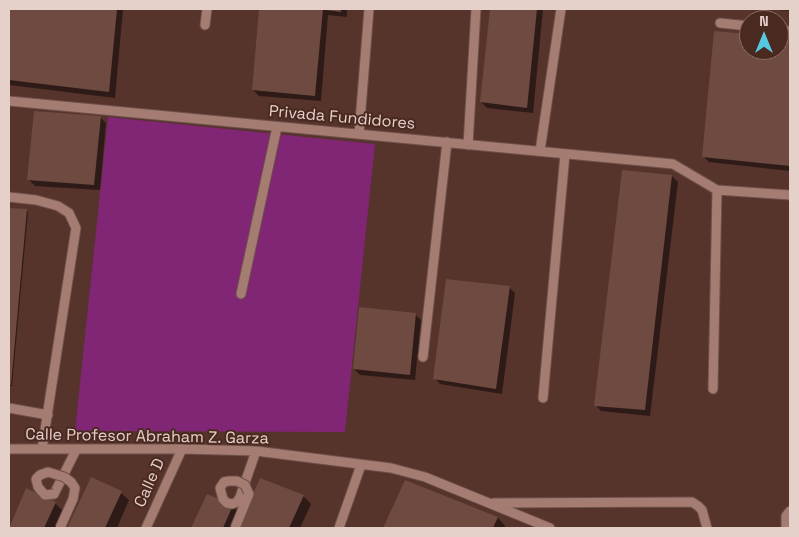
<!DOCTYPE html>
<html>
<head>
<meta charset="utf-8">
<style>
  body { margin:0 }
  #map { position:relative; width:799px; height:537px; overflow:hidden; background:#56332b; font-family:"Space Grotesk",sans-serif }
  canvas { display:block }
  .frame { position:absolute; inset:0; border:10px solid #e6d0ca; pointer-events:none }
  .north { position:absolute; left:739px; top:10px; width:50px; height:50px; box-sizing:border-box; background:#4a2921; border:1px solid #886c65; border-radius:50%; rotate:0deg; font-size:14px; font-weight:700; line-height:20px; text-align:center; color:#e6d0ca }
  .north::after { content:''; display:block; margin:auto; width:18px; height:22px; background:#56c9e1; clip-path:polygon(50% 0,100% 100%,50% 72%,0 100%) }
</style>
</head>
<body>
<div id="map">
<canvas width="799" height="537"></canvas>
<div class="frame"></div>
<div class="north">N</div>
</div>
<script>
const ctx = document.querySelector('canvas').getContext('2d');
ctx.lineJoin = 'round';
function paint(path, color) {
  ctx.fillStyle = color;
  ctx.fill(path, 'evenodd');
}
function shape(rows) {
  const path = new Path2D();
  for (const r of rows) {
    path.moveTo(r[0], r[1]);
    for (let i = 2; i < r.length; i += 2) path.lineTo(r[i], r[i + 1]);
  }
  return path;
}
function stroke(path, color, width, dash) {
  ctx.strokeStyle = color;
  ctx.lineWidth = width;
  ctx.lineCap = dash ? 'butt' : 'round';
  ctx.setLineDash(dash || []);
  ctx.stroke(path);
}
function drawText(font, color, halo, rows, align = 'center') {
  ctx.font = font + ' "Space Grotesk",sans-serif';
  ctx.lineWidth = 4;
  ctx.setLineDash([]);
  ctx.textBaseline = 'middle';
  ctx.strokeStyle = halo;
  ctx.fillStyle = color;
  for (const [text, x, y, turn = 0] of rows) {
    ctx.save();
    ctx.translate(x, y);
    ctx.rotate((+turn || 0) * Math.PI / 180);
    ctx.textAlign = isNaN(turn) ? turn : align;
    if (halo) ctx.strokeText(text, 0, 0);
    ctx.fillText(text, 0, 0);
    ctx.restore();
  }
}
const green = shape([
  [108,117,375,144,345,432,75,431]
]);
const shadow = shape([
  [9,9,123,9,115,98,9,85],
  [260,9,347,9,347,17,328,15,321,101,259,96,253,90],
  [491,9,543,9,533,113,487,108,481,102],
  [769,9,790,9,790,11],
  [749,36,749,50,779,50,779,39,790,40,790,171,709,162,703,156],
  [100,117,106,123,100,190,35,186,29,180],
  [672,176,678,182,650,416,601,411,595,405],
  [9,209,26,210,28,212,12,386,9,386],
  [509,287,515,293,502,394,440,384,435,378],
  [415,314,421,320,415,380,360,375,354,369],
  [91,479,121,493,129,500,117,528,69,528],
  [261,479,303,496,311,504,300,528,239,528],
  [406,482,498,518,505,526,505,528,384,528],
  [26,490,55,503,63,511,55,528,9,528],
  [208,496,233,506,240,514,234,528,193,528]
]);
const building = shape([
  [9,9,117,9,109,92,9,80],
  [259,9,323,9,315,96,252,90],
  [326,9,341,9,341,12,326,10],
  [490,9,537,9,527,108,480,102],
  [714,31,749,34,749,50,779,50,779,38,790,39,790,166,702,157],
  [34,111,101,116,94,185,27,180],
  [622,170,672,175,645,410,594,406],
  [9,208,27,209,11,385,9,385],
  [446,279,510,286,496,389,433,379],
  [359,307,416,313,410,375,353,369],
  [91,477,122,491,105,528,67,528],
  [260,478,304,495,289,528,238,528],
  [405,480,498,517,493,528,383,528],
  [26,488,56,502,44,528,9,528],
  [207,494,233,505,223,528,191,528]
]);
const minor = shape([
  [720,23,749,26],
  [205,25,207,9],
  [779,30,790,31],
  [9,101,673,164,717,190,713,389],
  [359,134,369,9],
  [468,145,476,9],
  [540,151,561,9],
  [717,190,790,195],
  [9,197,36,200,58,206,69,213,76,228,42,449],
  [241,294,277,127],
  [423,357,447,142],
  [543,398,565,154],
  [9,408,48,415],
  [9,449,182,449,256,451,391,468,425,477,550,528],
  [54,494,76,450],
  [240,497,256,451],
  [494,503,692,502,698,506,702,510,707,528],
  [146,528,182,449],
  [339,528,361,465],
  [786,528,786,516,790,511]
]);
const minorBridge = shape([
  [54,494,45,495,38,487,36,479,40,475,48,472,64,477,71,482,75,488,73,499,60,528],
  [235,528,249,494,245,485,237,481,229,481,224,482,220,488,223,499,227,503,232,504,237,502,240,497]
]);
const streetNames = [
  ["Privada Fundidores",342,118,5],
  ["Calle Profesor Abraham Z. Garza",147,437,1],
  ["Calle D",150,483,-66]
];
paint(green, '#802674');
paint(shadow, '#0007');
paint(building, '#6e4a41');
stroke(minor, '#6e514a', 11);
stroke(minor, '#a47c72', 9);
stroke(minorBridge, '#6e514a', 11, []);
stroke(minorBridge, '#a47c72', 9);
drawText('16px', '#e6d0ca', '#4a2921', streetNames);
</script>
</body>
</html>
